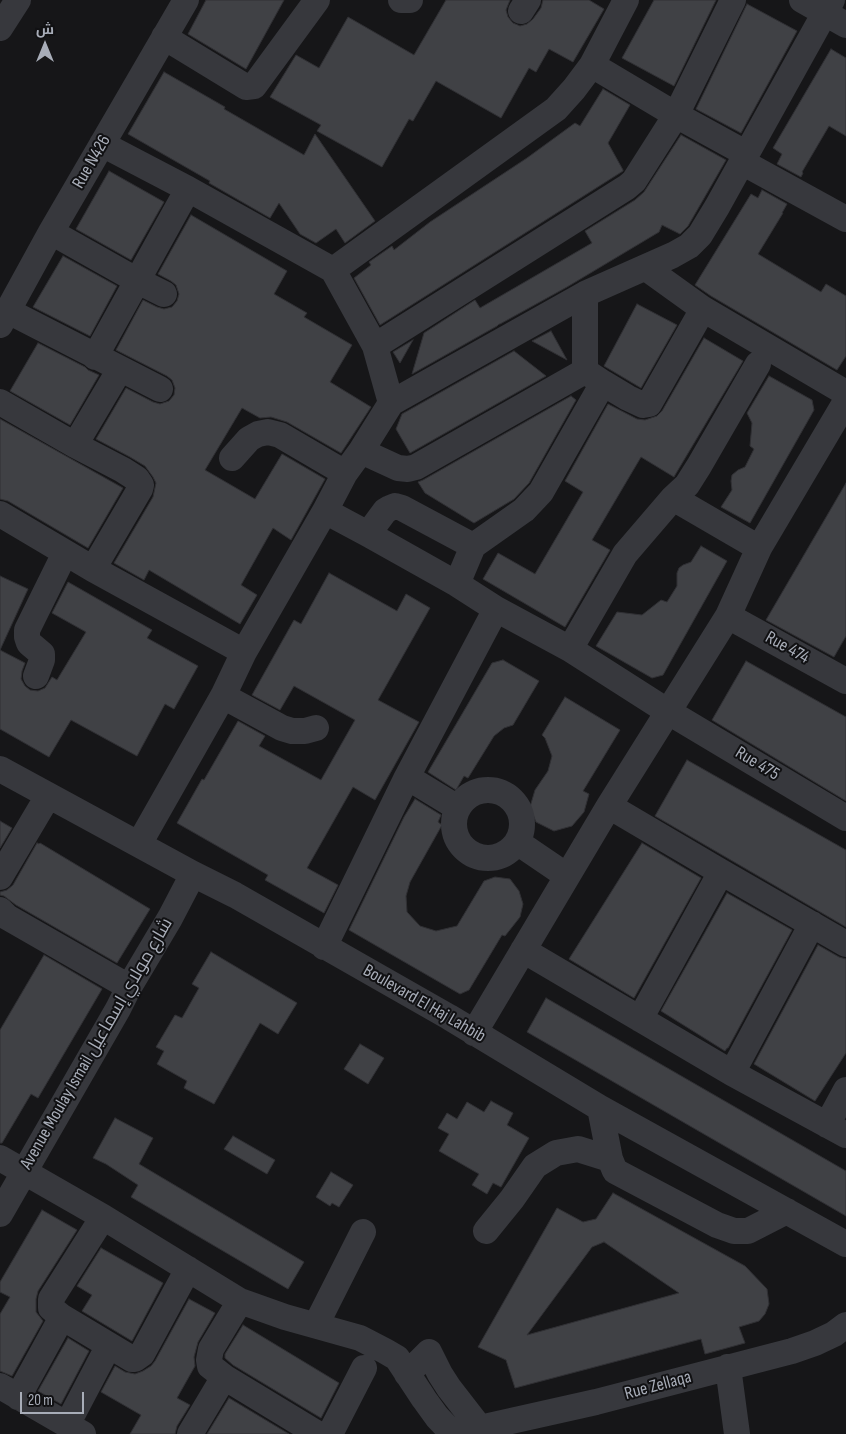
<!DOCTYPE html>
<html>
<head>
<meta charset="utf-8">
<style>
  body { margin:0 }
  #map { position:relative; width:846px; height:1434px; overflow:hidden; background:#161618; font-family:"Sofia Sans Condensed",Cairo,sans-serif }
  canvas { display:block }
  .north { position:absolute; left:20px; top:20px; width:50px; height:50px; -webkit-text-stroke:4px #111113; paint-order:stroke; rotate:0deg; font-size:14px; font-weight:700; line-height:20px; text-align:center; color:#a8adb8 }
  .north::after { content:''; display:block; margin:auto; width:18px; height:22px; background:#a8adb8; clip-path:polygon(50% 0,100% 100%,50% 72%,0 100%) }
  .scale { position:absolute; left:20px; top:1392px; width:64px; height:22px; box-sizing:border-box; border:2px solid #a8adb8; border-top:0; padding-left:6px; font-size:15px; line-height:18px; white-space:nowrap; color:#a8adb8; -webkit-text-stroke:4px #111113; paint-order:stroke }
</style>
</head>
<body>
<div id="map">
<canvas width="846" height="1434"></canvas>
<div class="north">ش</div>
<div class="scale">20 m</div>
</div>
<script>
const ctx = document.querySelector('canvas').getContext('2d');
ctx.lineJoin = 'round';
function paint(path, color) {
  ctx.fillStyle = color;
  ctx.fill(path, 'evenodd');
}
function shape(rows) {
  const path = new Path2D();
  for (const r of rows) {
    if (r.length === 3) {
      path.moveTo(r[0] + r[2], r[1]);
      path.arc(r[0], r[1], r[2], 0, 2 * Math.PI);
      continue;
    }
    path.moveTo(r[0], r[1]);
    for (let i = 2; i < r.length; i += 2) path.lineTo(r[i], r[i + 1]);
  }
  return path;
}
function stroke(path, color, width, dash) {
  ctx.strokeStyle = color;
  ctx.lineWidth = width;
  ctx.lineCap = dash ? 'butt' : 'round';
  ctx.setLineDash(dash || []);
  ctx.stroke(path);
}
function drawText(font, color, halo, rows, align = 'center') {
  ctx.font = font + ' "Sofia Sans Condensed",Cairo,sans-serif';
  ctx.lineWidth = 4;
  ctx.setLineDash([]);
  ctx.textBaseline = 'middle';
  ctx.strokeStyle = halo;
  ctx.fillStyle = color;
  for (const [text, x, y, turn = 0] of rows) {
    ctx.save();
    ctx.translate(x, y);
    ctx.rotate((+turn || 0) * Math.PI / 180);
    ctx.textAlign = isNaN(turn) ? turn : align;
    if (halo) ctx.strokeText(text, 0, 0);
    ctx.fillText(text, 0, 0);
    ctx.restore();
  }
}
const building = shape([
  [206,0,284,0,246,69,188,34,206,0],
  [446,0,510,0,506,10,508,17,513,23,520,26,527,24,533,19,541,8,543,0,589,0,604,9,573,62,549,49,536,72,529,68,501,118,436,81,413,121,409,119,382,167,317,131,321,125,270,97,296,55,319,68,348,17,414,55,446,0],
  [654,0,716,0,674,86,622,58,654,0],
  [747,4,797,31,741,133,696,109,747,4],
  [831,49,846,58,846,136,829,126,802,172,803,173,801,177,777,164,782,154,773,148,831,49],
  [164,72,225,107,224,109,304,155,315,134,375,221,345,243,336,229,316,243,300,234,279,203,270,218,209,183,210,181,128,134,164,72],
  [603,89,630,105,608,143,623,170,623,171,380,325,354,278,371,265,369,262,392,246,394,250,430,222,527,158,575,123,580,126,603,89],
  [681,135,726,160,688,226,680,234,662,225,659,232,567,287,500,324,499,324,497,326,412,374,424,333,475,300,480,308,592,243,585,231,635,200,644,192,681,135],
  [109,171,164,202,131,260,76,229,109,171],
  [762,190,787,204,782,213,783,213,758,254,821,292,826,284,846,296,846,356,837,370,711,296,695,285,751,194,758,198,762,190],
  [191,215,287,271,274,294,307,313,304,317,352,345,330,382,371,407,341,453,287,422,271,417,260,418,242,408,205,470,255,499,282,454,325,479,291,540,273,528,241,585,257,595,240,624,149,570,144,580,114,563,153,497,156,483,153,477,145,466,130,457,96,439,126,388,153,402,160,404,169,401,174,395,175,388,172,380,167,376,116,350,143,300,157,307,164,309,172,307,177,301,179,294,176,285,171,281,158,274,191,215],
  [63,256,117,286,90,336,33,307,63,256],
  [637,304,677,325,641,388,604,366,637,304],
  [551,331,567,360,532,341,551,331],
  [704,338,743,361,675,475,674,477,641,457,592,540,610,550,565,627,483,579,498,553,535,574,583,492,565,481,608,404,637,419,645,420,657,416,662,411,704,338],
  [413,340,400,363,393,352,413,340],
  [38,343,85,367,88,370,99,375,70,425,10,391,38,343],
  [514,351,546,376,410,453,396,429,402,414,514,351],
  [769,376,812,400,814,410,750,523,721,507,732,490,731,481,732,475,738,470,745,467,754,449,750,446,752,423,747,413,769,376],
  [571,396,576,400,529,483,514,499,474,523,425,493,418,482,423,480,571,396],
  [0,419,123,488,88,548,8,501,0,499,0,419],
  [846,483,846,636,834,657,766,620,846,483],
  [701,546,727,561,663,675,652,678,596,646,617,612,642,615,661,600,667,602,677,586,677,573,679,568,683,565,691,562,701,546],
  [329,573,397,611,406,594,430,608,378,700,419,722,375,800,353,787,307,868,338,885,324,913,265,880,268,875,177,823,202,779,204,780,238,721,265,736,259,746,321,780,355,720,294,686,280,710,252,695,294,620,301,624,329,573],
  [0,576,28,589,0,650,25,663,22,671,21,679,25,686,30,690,38,691,45,688,52,677,57,680,86,632,52,613,68,582,152,630,147,638,198,666,174,709,165,704,137,756,71,720,49,757,0,729,0,576],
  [503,660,539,681,513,725,504,728,494,736,468,778,464,776,456,790,428,772,492,663,503,660],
  [746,661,846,717,846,801,712,720,746,661],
  [565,697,620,730,583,791,589,794,584,812,572,826,554,831,536,822,530,807,535,790,548,771,552,756,545,738,542,735,565,697],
  [687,760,846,850,846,927,655,816,687,760],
  [415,799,441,815,438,822,442,825,410,882,406,896,407,912,420,926,436,931,457,926,484,881,495,877,510,879,519,891,523,904,520,917,505,936,502,935,469,990,460,994,349,930,404,817,415,799],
  [0,821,12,828,0,848,0,821],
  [37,843,39,844,40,843,150,909,117,963,16,905,4,896,0,895,0,892,7,890,13,885,37,843],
  [642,843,701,878,634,998,569,959,642,843],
  [727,893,792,930,728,1048,727,1048,725,1051,661,1011,727,893],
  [818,945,839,957,846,959,846,1053,815,1101,754,1064,818,945],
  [211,952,297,1003,278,1034,260,1023,214,1104,184,1088,187,1081,157,1064,164,1051,156,1047,175,1015,182,1018,199,988,192,984,211,952],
  [44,955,102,989,38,1098,31,1094,2,1143,0,1143,0,1030,44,955],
  [546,998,846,1171,846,1216,527,1032,546,998],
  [360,1044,384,1058,368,1084,344,1069,360,1044],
  [491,1101,513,1113,507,1125,529,1138,501,1187,493,1183,487,1194,472,1185,479,1174,439,1151,449,1134,438,1128,447,1113,457,1119,467,1102,484,1112,491,1101],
  [115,1118,153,1138,139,1164,304,1262,288,1289,131,1197,138,1185,106,1164,93,1158,115,1118],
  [233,1136,275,1160,267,1174,224,1149,233,1136],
  [331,1172,353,1185,339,1207,332,1203,330,1206,316,1197,331,1172],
  [613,1193,745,1266,767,1289,769,1304,765,1314,759,1321,739,1327,745,1343,705,1354,701,1339,515,1388,506,1360,478,1347,557,1208,583,1222,596,1219,613,1193],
  [604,1242,679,1293,527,1335,592,1247,604,1242],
  [42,1210,77,1230,38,1291,36,1299,36,1312,43,1321,12,1376,0,1371,0,1314,10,1297,0,1292,0,1282,42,1210],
  [101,1248,163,1283,132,1341,82,1311,92,1295,77,1286,101,1248],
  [189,1299,215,1313,198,1342,194,1357,195,1366,177,1398,190,1405,177,1426,175,1434,130,1434,141,1415,101,1392,115,1366,125,1372,135,1374,143,1371,151,1366,155,1361,189,1299],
  [243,1325,339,1383,321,1418,233,1365,225,1358,225,1354,243,1325],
  [68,1338,89,1351,61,1404,38,1391,68,1338],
  [229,1398,289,1434,207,1434,229,1398]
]);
const minor = shape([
  [401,0,410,0],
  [802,0,846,25],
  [521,11,528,0],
  [0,28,18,0],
  [164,37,246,87,254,86,317,0],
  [592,65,676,115,747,154],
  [102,144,188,189,333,270,375,346,391,403],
  [742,162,846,219],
  [51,232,138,281,164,294],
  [646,268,703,309,846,393],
  [333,270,556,109,574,89,592,65,626,0],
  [585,294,585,371],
  [8,311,160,389],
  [0,325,51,232,186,0],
  [375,346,627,187,634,181,676,115,733,0],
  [95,357,188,189],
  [0,402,75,445,123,470,137,479,141,485,140,489,93,569],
  [75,445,120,369],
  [361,451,398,468,408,469,416,467,585,371,603,383,628,398,643,405,649,404,703,309],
  [232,458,249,439,258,434,268,432,280,435,345,473],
  [673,498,759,548],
  [325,511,368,534,457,584,496,609,570,649,667,711,846,818],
  [0,514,93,569,244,652],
  [368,534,385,511,390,508,395,506,402,508,473,546,457,584],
  [473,546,524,510,541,492,603,383],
  [728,616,846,681],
  [570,649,625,554,673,498,687,485,699,466,758,364],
  [36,676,42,660,42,654,29,643,27,637,27,630,65,553],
  [223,696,282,728,292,731,305,731,316,728],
  [0,769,193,874,235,895,449,1017,600,1108,846,1244],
  [407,777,458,808],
  [488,824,34],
  [609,806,721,872,846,944],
  [517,842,567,876],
  [139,844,223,696,244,652,325,511,345,473,361,451,391,403,585,294,673,255,689,246,700,235,717,207,832,0],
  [0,877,48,796],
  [0,910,7,917,129,987],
  [324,947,407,777,496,609],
  [523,950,732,1073,846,1135],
  [640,1019,721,872],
  [474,1033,609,806,728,616,759,548,846,401],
  [732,1073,812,924],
  [600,1108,610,1159,615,1171,717,1225,734,1231,748,1231,787,1211],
  [827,1125,846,1090],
  [0,1158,103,1217,240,1301,285,1317,360,1338,385,1351,397,1358,424,1399,437,1417,453,1434],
  [0,1214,118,1009,129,987,170,918,193,874],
  [103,1217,51,1299,51,1308,62,1317,132,1359,135,1359,142,1354,188,1269],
  [486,1231,512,1199,535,1166,556,1153,578,1149,610,1159],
  [240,1301,211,1349,209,1360,210,1366,224,1377,318,1434],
  [316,1325,363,1232],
  [728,1367,737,1434],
  [407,1374,429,1352,440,1374,449,1388,480,1428],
  [0,1386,83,1434],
  [18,1397,62,1317],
  [67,1425,109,1345],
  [190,1434,224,1377],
  [330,1434,364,1368],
  [464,1434,480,1428,596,1402,792,1351,815,1343,834,1334,846,1325]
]);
const streetNames = [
  ["Rue N426",92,162,-60],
  ["Rue 474",787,648,29],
  ["Rue 475",757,764,31],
  ["Boulevard El Haj Lahbib",424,1004,30],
  ["Avenue Moulay Ismail شارع مولاي إسماعيل",97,1044,-60],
  ["Rue Zellaqa",658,1386,-15]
];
paint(building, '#404145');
stroke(building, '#303034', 1);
stroke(minor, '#37383d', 26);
drawText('18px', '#a8adb8', '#111113', streetNames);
</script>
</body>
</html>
